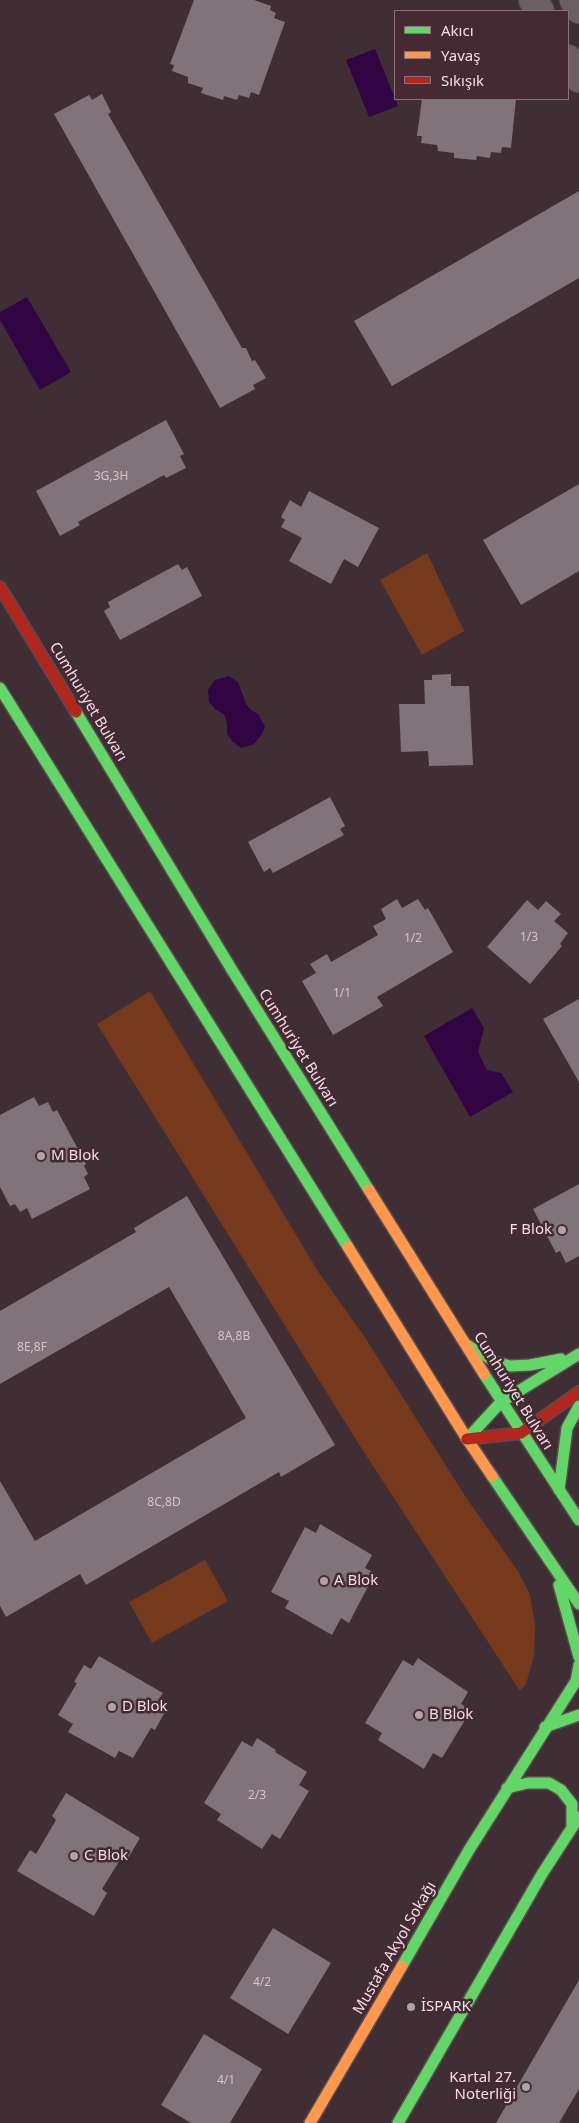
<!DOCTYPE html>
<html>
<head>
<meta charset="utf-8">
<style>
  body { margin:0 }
  #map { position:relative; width:579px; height:2123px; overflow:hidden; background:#3f2f35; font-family:"Noto Sans",sans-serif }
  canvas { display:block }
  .legend { position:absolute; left:394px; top:10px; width:175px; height:90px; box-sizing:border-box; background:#452933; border:1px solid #8a717a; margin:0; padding:6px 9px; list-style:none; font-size:15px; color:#f2dee4 }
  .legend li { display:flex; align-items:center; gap:10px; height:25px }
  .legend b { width:25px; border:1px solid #8a717a }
</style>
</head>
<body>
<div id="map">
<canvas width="579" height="2123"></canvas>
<ul class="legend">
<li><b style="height:6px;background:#63d668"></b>Akıcı</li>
<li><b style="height:6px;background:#ff974d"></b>Yavaş</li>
<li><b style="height:6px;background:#b3261e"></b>Sıkışık</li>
</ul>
</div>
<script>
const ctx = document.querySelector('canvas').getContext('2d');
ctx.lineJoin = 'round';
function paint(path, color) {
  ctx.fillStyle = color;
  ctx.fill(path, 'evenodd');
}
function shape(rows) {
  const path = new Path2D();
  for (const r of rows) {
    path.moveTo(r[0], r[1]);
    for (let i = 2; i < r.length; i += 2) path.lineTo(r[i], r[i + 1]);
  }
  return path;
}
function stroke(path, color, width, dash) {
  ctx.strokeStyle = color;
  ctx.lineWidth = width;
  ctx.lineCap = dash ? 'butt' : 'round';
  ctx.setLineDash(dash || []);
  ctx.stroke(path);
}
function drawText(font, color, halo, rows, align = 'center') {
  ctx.font = font + ' "Noto Sans",sans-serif';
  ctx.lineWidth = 5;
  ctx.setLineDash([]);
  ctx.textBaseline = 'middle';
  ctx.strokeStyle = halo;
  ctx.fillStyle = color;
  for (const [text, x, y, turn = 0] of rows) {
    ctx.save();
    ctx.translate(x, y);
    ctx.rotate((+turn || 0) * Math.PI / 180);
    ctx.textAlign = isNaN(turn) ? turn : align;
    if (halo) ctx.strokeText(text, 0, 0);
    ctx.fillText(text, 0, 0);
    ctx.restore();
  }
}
const green = shape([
  [427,553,464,631,422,655,380,580],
  [150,991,317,1270,364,1336,467,1499,518,1571,530,1595,535,1624,534,1656,526,1684,520,1691,360,1446,97,1024],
  [205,1560,228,1601,152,1643,129,1602]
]);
const water = shape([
  [375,49,398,106,369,117,346,60],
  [27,297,71,372,40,390,0,320,0,312],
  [229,676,238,682,246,704,251,710,258,714,265,726,261,736,253,745,241,748,232,741,227,734,227,723,224,714,216,710,209,702,208,690,215,680],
  [472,1008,484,1028,478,1052,487,1070,501,1073,513,1092,470,1117,424,1036]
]);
const building = shape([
  [194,0,254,0,271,6,270,10,276,13,274,18,285,22,259,95,251,92,249,98,239,95,237,100,224,96,223,100,201,93,203,88,188,83,188,77,172,71,174,65,170,64],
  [102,94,111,112,108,114,242,348,246,348,252,361,255,360,266,378,253,385,255,389,220,408,54,114,89,95,92,100],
  [422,99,516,99,511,148,502,147,501,153,491,152,490,158,477,156,476,160,454,158,454,153,438,151,437,145,421,143,422,136,417,136],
  [579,191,579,278,392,386,354,321],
  [166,420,184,454,180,456,186,468,166,478,164,475,78,522,80,525,60,536,36,491],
  [579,484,579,571,521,605,483,540],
  [309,491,379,528,358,567,344,559,331,584,289,561,302,538,281,527,285,520,281,517,290,500,301,507],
  [178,564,182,570,187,567,202,596,120,640,104,611,110,607,108,602],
  [451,674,451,686,469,686,473,765,429,766,428,751,401,752,399,704,425,704,424,680,432,680,432,675],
  [330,797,345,826,340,829,344,835,273,873,270,868,264,872,248,842],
  [397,899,402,908,418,899,425,910,428,908,453,952,377,997,383,1006,333,1035,302,981,316,973,310,964,327,954,331,962,378,935,373,926,386,919,381,909],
  [527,900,538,910,546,901,561,914,554,921,568,933,560,944,562,946,530,984,487,947],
  [579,999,579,1082,543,1019],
  [34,1097,39,1106,48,1102,53,1112,57,1110,86,1164,84,1166,88,1174,84,1177,90,1189,32,1219,27,1208,20,1212,15,1204,10,1206,0,1187,0,1115],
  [579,1184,579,1256,566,1263,560,1251,556,1253,533,1209],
  [187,1196,335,1445,281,1477,279,1472,86,1585,80,1574,6,1617,0,1606,0,1481,35,1541,246,1418,169,1287,0,1384,0,1311,136,1232,134,1228],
  [320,1524,372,1555,365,1568,375,1573,349,1623,341,1618,332,1635,285,1608,289,1601,271,1592,305,1527,316,1533],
  [99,1656,163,1693,156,1704,166,1710,155,1730,151,1728,133,1758,119,1751,115,1758,68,1732,73,1724,58,1715,77,1683,74,1682,84,1665,91,1669],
  [418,1658,468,1692,461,1704,471,1710,442,1758,433,1753,424,1769,378,1740,382,1733,365,1723,403,1660,413,1666],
  [257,1738,276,1750,275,1752,307,1772,299,1785,309,1791,280,1839,272,1834,262,1849,217,1820,221,1814,204,1803,242,1741,252,1747],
  [66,1793,140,1838,128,1858,123,1855,102,1889,107,1893,94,1916,17,1871,30,1850,36,1854,56,1820,52,1816],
  [273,1928,331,1963,288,2034,230,1998],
  [579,1980,579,2089,559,2123,496,2123],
  [204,2034,262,2069,230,2123,191,2123,161,2105]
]);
const street = shape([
  [533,0,540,11],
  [574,0,579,9],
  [568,59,579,78]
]);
const fast = shape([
  [0,688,348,1247],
  [76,712,232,970,369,1190],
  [467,1345,496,1362,510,1366,530,1365,561,1359],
  [484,1374,579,1520],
  [467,1439,501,1402,579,1354],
  [492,1476,579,1604],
  [559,1490,567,1428,579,1406],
  [559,1585,579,1657],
  [545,1727,579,1715],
  [507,1788,528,1783,549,1783,561,1790,572,1804,572,1826],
  [402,1966,469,1850,576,1681,579,1665],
  [398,2123,542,1874,579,1817]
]);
const slow = shape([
  [369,1190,484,1374],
  [348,1247,467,1439,492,1476],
  [310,2123,402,1966]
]);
const jam = shape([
  [0,587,76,712],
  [467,1439,521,1433,579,1392]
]);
const markers = [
  [41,1156,5,"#b3a1a7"],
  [562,1230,5,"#b3a1a7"],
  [324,1581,5,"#b3a1a7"],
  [112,1707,5,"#b3a1a7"],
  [419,1715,5,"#b3a1a7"],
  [74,1856,5,"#b3a1a7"],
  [411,2007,5,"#b3a1a7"],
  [526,2087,5,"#b3a1a7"]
];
const numberNames = [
  ["3G,3H",111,477],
  ["1/3",529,938],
  ["1/2",413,939],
  ["1/1",342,994],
  ["8A,8B",234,1337],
  ["8E,8F",32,1348],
  ["8C,8D",164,1503],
  ["2/3",257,1796],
  ["4/2",262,1983],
  ["4/1",226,2081]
];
const streetNames = [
  ["Cumhuriyet Bulvarı",88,702,59],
  ["Cumhuriyet Bulvarı",298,1048,58],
  ["Cumhuriyet Bulvarı",513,1391,58],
  ["Mustafa Akyol Sokağı",395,1948,-60]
];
const poiNames = [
  ["M Blok",51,1156],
  ["F Blok",552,1230,"right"],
  ["A Blok",334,1581],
  ["D Blok",122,1707],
  ["B Blok",429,1715],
  ["C Blok",84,1856],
  ["İSPARK",421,2007],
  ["Kartal 27.",516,2078,"right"],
  ["Noterliği",516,2095,"right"]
];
paint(green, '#77391c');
paint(water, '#310444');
paint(building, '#80737a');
stroke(street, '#5b4c51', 30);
stroke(fast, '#5b4c51', 14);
stroke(slow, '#5b4c51', 14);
stroke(jam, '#5b4c51', 14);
stroke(street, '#6c5f64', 28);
stroke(fast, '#63d668', 11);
stroke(slow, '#ff974d', 11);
stroke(jam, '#b3261e', 11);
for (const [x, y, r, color] of markers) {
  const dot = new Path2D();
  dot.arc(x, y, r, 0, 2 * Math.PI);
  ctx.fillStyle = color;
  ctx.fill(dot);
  stroke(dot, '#452933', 2);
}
drawText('12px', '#d6c3ca', null, numberNames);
drawText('15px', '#f2dee4', '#452933', streetNames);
drawText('15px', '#f2dee4', '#452933', poiNames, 'left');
</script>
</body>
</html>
